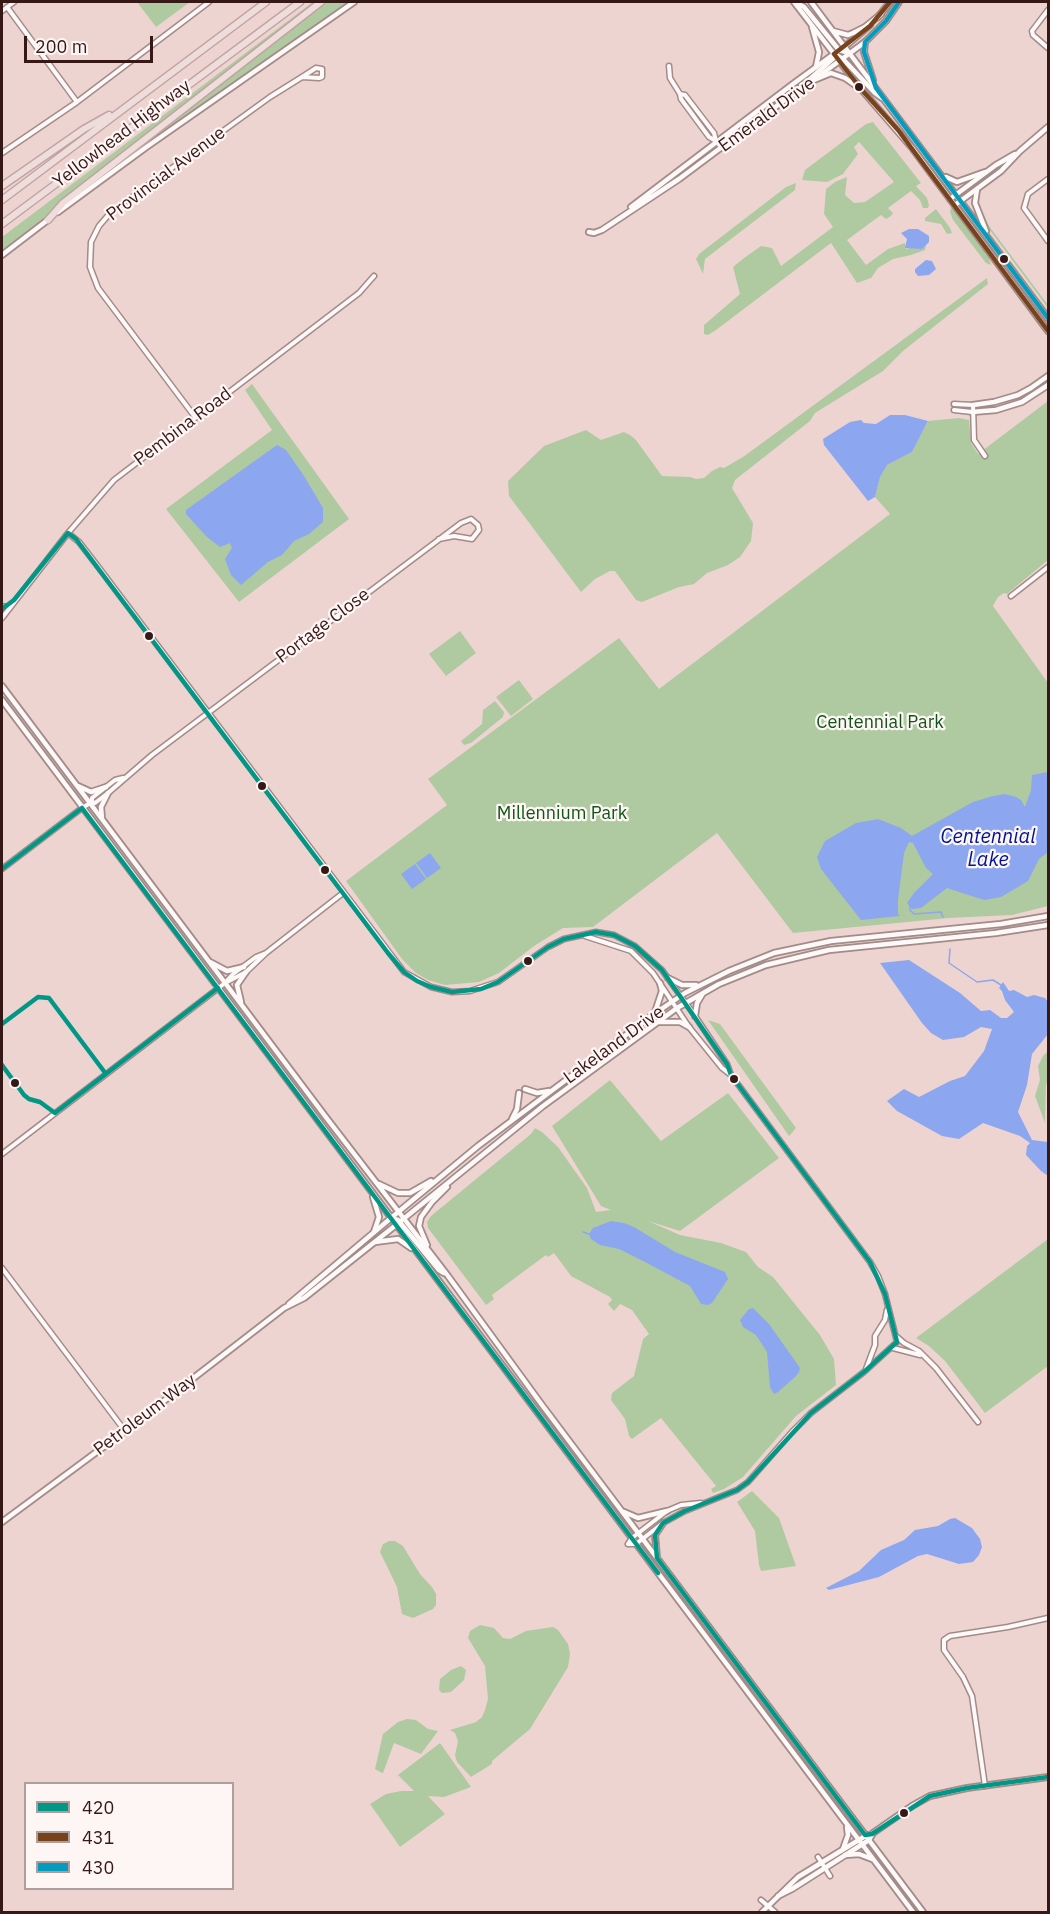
<!DOCTYPE html>
<html>
<head>
<meta charset="utf-8">
<style>
  body { margin:0 }
  #map { position:relative; width:1050px; height:1914px; overflow:hidden; background:#eed4d1; font-family:"IBM Plex Sans",sans-serif }
  canvas { display:block }
  .frame { position:absolute; inset:0; border:3px solid #361917; pointer-events:none }
  .legend { position:absolute; left:24px; top:1782px; width:210px; height:108px; box-sizing:border-box; background:#fef6f5; border:2px solid #ae9e9c; margin:0; padding:8px 10px; list-style:none; font-size:18px; color:#361917 }
  .legend li { display:flex; align-items:center; gap:12px; height:30px }
  .legend b { width:30px; border:2px solid #ae9e9c }
  .scale { position:absolute; left:24px; top:36px; width:129px; height:27px; box-sizing:border-box; border:3px solid #361917; border-top:0; padding-left:8px; font-size:18px; line-height:21px; white-space:nowrap; color:#361917; -webkit-text-stroke:4px #fef6f5; paint-order:stroke }
</style>
</head>
<body>
<div id="map">
<canvas width="1050" height="1914"></canvas>
<div class="frame"></div>
<ul class="legend">
<li><b style="height:8px;background:#009786"></b>420</li>
<li><b style="height:8px;background:#78431c"></b>431</li>
<li><b style="height:8px;background:#059bbc"></b>430</li>
</ul>
<div class="scale">200 m</div>
</div>
<script>
const ctx = document.querySelector('canvas').getContext('2d');
ctx.lineJoin = 'round';
function paint(path, color) {
  ctx.fillStyle = color;
  ctx.fill(path, 'evenodd');
}
function shape(rows) {
  const path = new Path2D();
  for (const r of rows) {
    path.moveTo(r[0], r[1]);
    for (let i = 2; i < r.length; i += 2) path.lineTo(r[i], r[i + 1]);
  }
  return path;
}
function stroke(path, color, width, dash) {
  ctx.strokeStyle = color;
  ctx.lineWidth = width;
  ctx.lineCap = dash ? 'butt' : 'round';
  ctx.setLineDash(dash || []);
  ctx.stroke(path);
}
function drawText(font, color, halo, rows, align = 'center') {
  ctx.font = font + ' "IBM Plex Sans",sans-serif';
  ctx.lineWidth = 4.5;
  ctx.setLineDash([]);
  ctx.textBaseline = 'middle';
  ctx.strokeStyle = halo;
  ctx.fillStyle = color;
  for (const [text, x, y, turn = 0] of rows) {
    ctx.save();
    ctx.translate(x, y);
    ctx.rotate((+turn || 0) * Math.PI / 180);
    ctx.textAlign = isNaN(turn) ? turn : align;
    if (halo) ctx.strokeText(text, 0, 0);
    ctx.fillText(text, 0, 0);
    ctx.restore();
  }
}
const green = shape([
  [137,2,190,2,156,27],
  [313,2,316,2,2,251,2,237],
  [327,2,348,2,142,146,182,115],
  [873,122,921,183,916,186,927,198,929,205,928,208,923,208,920,200,911,191,888,208,893,213,891,216,886,219,881,215,847,240,866,265,888,249,905,243,906,249,915,247,922,249,926,245,925,250,911,255,893,259,878,268,871,278,857,283,831,243,716,330,708,335,704,334,704,325,740,294,733,267,744,258,761,246,772,248,781,266,833,227,824,214,826,189,835,182,847,177,845,195,854,203,865,202,894,182,859,142,854,147,858,154,843,174,827,182,802,180,805,170,866,124],
  [796,183,795,190,705,259,703,274,696,259,699,254,786,187],
  [978,203,989,226,1048,305,1048,308,989,229,983,219],
  [951,207,954,208,989,258,991,265,986,263,953,220,950,212],
  [936,209,950,228,952,233,947,234,941,224,925,221,925,218],
  [987,278,988,284,903,351,883,371,815,413,810,421,735,480,732,488,753,523,751,541,740,557,728,565,707,573,694,584,679,587,642,602,636,600,615,571,610,571,595,579,581,592,509,496,508,481,544,446,586,430,601,440,624,432,630,435,636,440,662,476,690,477,696,479,704,478,712,471,720,467,724,468,743,457],
  [252,384,349,519,239,602,166,509,272,430,245,390],
  [1048,401,1048,560,1007,594,1004,593,998,597,993,606,1048,683,1048,906,1012,915,949,918,793,933,717,833,593,927,563,928,534,946,499,973,479,982,445,985,428,980,416,973,402,959,346,881,447,805,428,779,619,638,659,689,890,514,875,497,880,476,887,465,912,452,928,421,959,418,969,420,971,443,978,454],
  [460,631,476,653,446,676,429,654],
  [519,680,533,699,511,716,496,697],
  [495,701,504,712,503,717,471,743,464,745,461,741,482,724,483,710],
  [708,1020,720,1024,796,1128,789,1136],
  [1048,1051,1048,1079,1046,1085,1045,1123,1035,1096,1040,1080,1038,1066,1043,1056],
  [610,1080,661,1141,728,1093,779,1158,680,1231,648,1221,680,1235,721,1243,746,1252,758,1267,773,1277,820,1335,834,1359,836,1385,796,1416,743,1477,724,1489,713,1493,711,1489,716,1486,661,1418,632,1439,629,1436,625,1419,611,1400,612,1393,634,1376,643,1339,649,1334,632,1310,620,1304,614,1311,608,1304,612,1300,610,1297,571,1276,554,1253,548,1257,546,1255,492,1295,494,1299,486,1305,428,1228,427,1222,431,1216,531,1134,535,1128,542,1132,558,1147,587,1188,596,1212,611,1210,601,1206,552,1126],
  [1048,1239,1048,1366,985,1413,945,1361,929,1346,916,1338],
  [752,1491,779,1518,796,1566,761,1571,759,1565,755,1531,737,1502],
  [389,1541,395,1541,403,1546,420,1574,432,1587,436,1594,436,1605,433,1609,413,1618,402,1614,397,1587,380,1552,383,1544],
  [480,1625,494,1628,503,1638,510,1639,526,1631,553,1627,558,1630,568,1644,570,1654,568,1667,530,1729,492,1761,492,1764,471,1777,457,1762,455,1755,458,1741,455,1733,450,1730,476,1722,482,1717,485,1710,488,1699,485,1666,468,1638,470,1631],
  [461,1666,466,1670,464,1680,451,1692,442,1693,439,1690,440,1679,451,1670],
  [407,1719,416,1720,428,1729,438,1731,421,1754,394,1743,383,1773,380,1772,375,1769,383,1734,398,1722],
  [440,1743,471,1787,444,1797,428,1796,445,1814,400,1847,370,1804,386,1794,401,1791,414,1791,398,1775]
]);
const water = shape([
  [909,229,918,229,929,236,929,242,922,249,905,248,907,239,901,233],
  [926,260,932,261,936,269,929,275,918,276,915,272,915,269],
  [890,415,905,415,928,421,912,452,887,465,880,477,875,497,868,501,824,445,823,439,850,422,861,420,864,423,876,424],
  [277,445,286,450,304,476,323,508,323,522,309,534,294,541,282,555,268,562,241,585,231,575,225,559,232,548,230,543,220,547,207,537,186,514,186,510],
  [1048,772,1048,852,1039,859,1028,881,1001,897,984,900,947,888,921,908,912,909,907,903,914,893,933,874,926,868,913,843,909,842,904,853,898,900,898,914,900,916,861,920,821,869,817,857,825,841,856,823,878,819,901,828,912,836,973,802,993,796,1005,794,1016,797,1021,800,1025,807,1031,790,1032,775],
  [430,853,441,868,427,878,416,863],
  [415,864,426,879,412,889,401,874],
  [909,960,960,993,981,1011,990,1010,1001,1018,1007,1018,1014,1012,1005,1000,1002,991,999,988,1003,982,1009,991,1014,990,1027,997,1034,995,1045,998,1048,1002,1048,1034,1032,1054,1027,1085,1018,1112,1032,1140,1048,1142,1048,1176,1041,1171,1026,1155,1027,1146,1030,1143,1020,1136,983,1123,959,1139,942,1136,897,1111,887,1101,904,1089,919,1097,950,1081,965,1076,984,1051,992,1029,981,1027,964,1037,943,1040,931,1033,922,1023,880,963],
  [611,1221,624,1223,634,1227,675,1252,725,1272,728,1279,712,1303,708,1305,701,1304,690,1286,647,1263,619,1249,600,1245,591,1239,589,1234,593,1228],
  [753,1308,769,1324,800,1368,799,1372,795,1377,778,1392,774,1394,770,1387,767,1352,756,1335,743,1327,740,1320,749,1309],
  [955,1518,972,1528,980,1539,982,1547,979,1555,973,1562,959,1564,927,1554,918,1556,879,1577,829,1590,826,1588,859,1571,881,1550,904,1540,915,1530,938,1526,950,1519]
]);
const stream = shape([
  [910,906,910,910,914,914,941,912,943,917],
  [950,949,949,963,977,982,993,980,1001,985],
  [583,1232,589,1234]
]);
const minor = shape([
  [7,7,77,102],
  [1048,10,1032,31,1033,35,1048,48],
  [2,11,14,2],
  [669,66,670,78,680,94,681,99,709,137,716,141],
  [316,68,322,69,322,77,319,78,302,77,316,68],
  [680,94,685,95,714,133,716,141,722,148],
  [2,153,77,102,209,2],
  [1048,179,1028,194,1024,208,1048,241],
  [954,404,973,405,974,440,985,456],
  [954,410,972,412],
  [195,417,98,288,90,267,91,242,99,226,111,212,270,97,302,77],
  [68,533,79,542,96,564,404,972,431,987,452,992,470,991,498,982,548,947,564,939,596,932,614,935,635,946,662,970,695,1016,727,1064,731,1075],
  [1011,596,1048,567],
  [2,618,68,533,114,480,359,293,374,276],
  [92,802,92,798,97,794,115,780,123,778],
  [2,869,82,808,92,802,95,803,108,793,152,755,461,523,471,519,478,525,479,530,472,539,454,536,439,539],
  [585,936,631,951,653,973,689,1027,722,1068,731,1075,870,1262,878,1276,885,1294,897,1342,864,1372,811,1413,792,1432,748,1482,737,1490,685,1511,663,1523,636,1544,628,1544],
  [227,982,246,972,265,954],
  [2,1154,225,983,233,974,256,957,266,953,343,893],
  [2,1268,125,1431],
  [897,1337,904,1343,919,1351,936,1368,978,1422],
  [893,1348,920,1355],
  [866,1369,875,1345,875,1336,885,1320,887,1310],
  [628,1544,632,1538,667,1511,681,1505,701,1503],
  [985,1786,972,1696,963,1677,944,1650,944,1640,950,1636,1008,1627,1048,1618],
  [818,1857,830,1876],
  [761,1900,775,1912]
]);
const tertiary = shape([
  [878,17,890,2],
  [804,87,865,42,886,21,899,2],
  [950,199,996,165,1015,154],
  [955,205,1001,171,1020,151,1048,127],
  [631,207,793,84,849,43,870,25],
  [589,232,594,233,602,230,679,179,794,93],
  [973,405,994,402,1018,395,1031,388,1048,376],
  [972,412,996,410,1022,402,1048,385],
  [289,1304,391,1218],
  [2,1522,125,1431,284,1308,304,1298,396,1225],
  [778,1896,792,1889,869,1840,873,1833,912,1806,930,1796,967,1788,1048,1777],
  [762,1912,798,1877,867,1835]
]);
const secondary = shape([
  [794,2,861,89,913,149,1048,331],
  [811,2,1048,318],
  [797,3,804,7,839,50,850,53],
  [812,27,819,52,816,67],
  [833,31,848,35,853,33,865,27,881,14],
  [865,42,864,52,873,80],
  [836,55,843,59,875,93,882,98],
  [814,80,831,73,845,78,855,85],
  [792,95,837,55],
  [946,177,957,182,985,172],
  [977,189,975,203,986,231],
  [58,212,145,148,354,2],
  [2,255,49,219],
  [2,608,4,607],
  [2,686,325,1116,448,1276,542,1405,923,1912],
  [2,700,913,1912],
  [78,786,91,792,106,787],
  [102,819,101,807,108,793],
  [210,962,227,971,244,967],
  [668,978,682,985,696,985],
  [241,1002,237,985,246,972],
  [655,1012,662,991,660,983],
  [695,1016,697,1003,703,993],
  [659,1022,680,1022,689,1027],
  [525,1089,537,1093,549,1091],
  [512,1119,517,1109,519,1093],
  [379,1184,398,1193,410,1193,431,1181],
  [373,1197,379,1217,374,1232],
  [391,1218,478,1146,654,1014,685,993,729,971,774,953,831,941,1001,924,1048,916],
  [391,1218,398,1220,439,1270,444,1273],
  [396,1225,543,1106,677,1008,719,984,766,965,829,950,996,933,1048,925],
  [375,1242,398,1239,411,1248],
  [427,1245,419,1226,421,1217,432,1202,447,1187],
  [624,1512,638,1518,667,1511],
  [657,1558,655,1535,663,1523],
  [843,1849,848,1835,847,1827],
  [845,1855,859,1854,872,1859]
]);
const motorway = shape([
  [2,186,84,129,109,115],
  [2,200,266,2],
  [48,220,63,203,321,2],
  [2,224,300,2]
]);
const bus1 = shape([
  [2,609,14,600,68,533,76,539,388,953,404,972,417,981,431,987,452,992,481,989,498,982,548,947,564,939,596,932,614,935,635,946,662,970,727,1064,731,1075,870,1262,885,1294,897,1342,864,1372,811,1413,748,1482,737,1490,685,1511,663,1523,655,1535,657,1558,865,1835,872,1834,930,1796,967,1788,1048,1777],
  [2,869,82,808,658,1573],
  [2,1024,38,997,49,998,106,1074],
  [2,1065,24,1095,29,1099,40,1102,55,1113,218,988]
]);
const bus2 = shape([
  [890,2,870,26,834,54,861,89,898,130,1048,331]
]);
const bus3 = shape([
  [899,2,886,21,865,42,864,52,876,88,1048,318]
]);
const markers = [
  [859,87,5,"#361917"],
  [1004,259,5,"#361917"],
  [149,636,5,"#361917"],
  [262,786,5,"#361917"],
  [325,870,5,"#361917"],
  [528,961,5,"#361917"],
  [734,1079,5,"#361917"],
  [15,1083,5,"#361917"],
  [904,1813,5,"#361917"]
];
const streetNames = [
  ["Emerald Drive",767,115,-36],
  ["Yellowhead Highway",122,134,-37],
  ["Provincial Avenue",166,174,-37],
  ["Pembina Road",183,427,-37],
  ["Portage Close",323,626,-37],
  ["Lakeland Drive",614,1045,-36],
  ["Petroleum Way",145,1415,-37]
];
const parkNames = [
  ["Centennial Park",880,723],
  ["Millennium Park",562,814]
];
const waterNames = [
  ["Centennial",988,837],
  ["Lake",988,860]
];
paint(green, '#afcaa1');
paint(water, '#8ca6ef');
stroke(stream, '#8ca6ef', 1.5);
stroke(minor, '#a38b89', 7);
stroke(tertiary, '#a38b89', 8);
stroke(secondary, '#a38b89', 8);
stroke(motorway, '#c0a4a2', 9);
stroke(minor, '#fcf9f8', 4);
stroke(tertiary, '#fcf9f8', 4.5);
stroke(secondary, '#fcf9f8', 4.5);
stroke(motorway, '#efdddc', 6);
stroke(bus1, '#009786', 4.5);
stroke(bus2, '#78431c', 4.5);
stroke(bus3, '#059bbc', 4.5);
for (const [x, y, r, color] of markers) {
  const dot = new Path2D();
  dot.arc(x, y, r, 0, 2 * Math.PI);
  ctx.fillStyle = color;
  ctx.fill(dot);
  stroke(dot, '#fef6f5', 2);
}
drawText('18px', '#361917', '#fef6f5', streetNames);
drawText('18px', '#0f5516', '#fef6f5', parkNames);
drawText('italic 20px', '#001592', '#fef6f5', waterNames);
</script>
</body>
</html>
